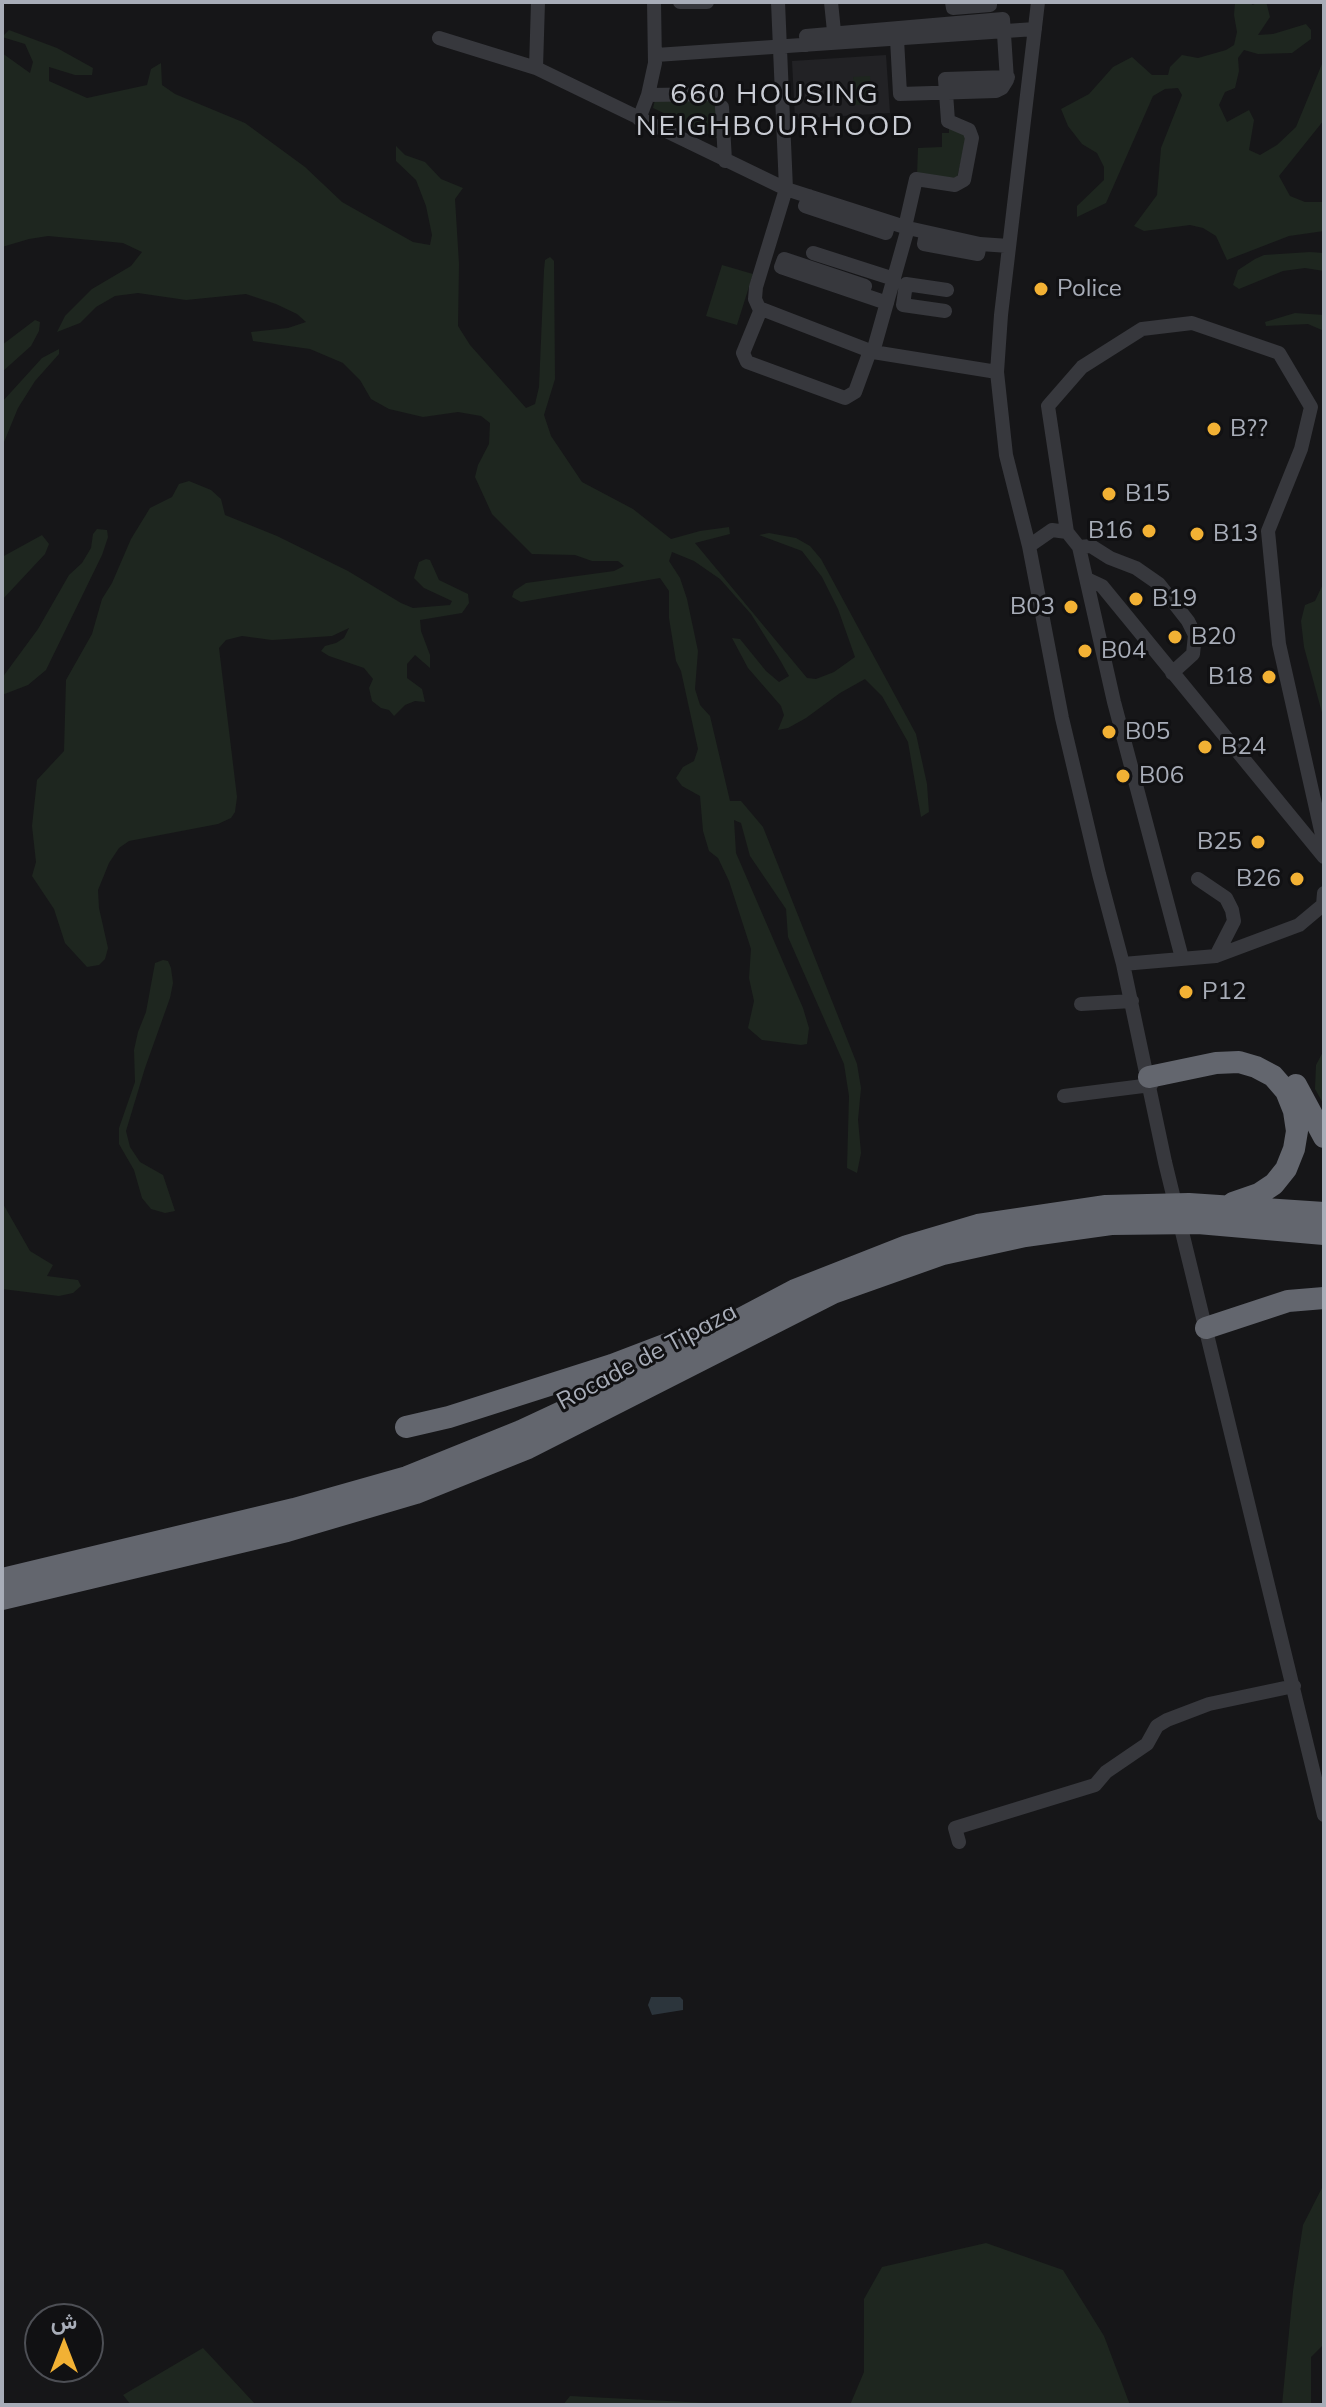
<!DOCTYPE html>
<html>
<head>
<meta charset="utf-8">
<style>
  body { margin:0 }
  #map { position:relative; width:1326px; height:2407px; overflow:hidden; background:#161618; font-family:Mulish,Vazirmatn,sans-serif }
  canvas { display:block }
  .frame { position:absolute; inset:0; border:4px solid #a8adb8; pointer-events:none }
  .north { position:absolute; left:24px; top:2303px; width:80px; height:80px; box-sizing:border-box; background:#111113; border:2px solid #4d4f55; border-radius:50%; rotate:0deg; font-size:22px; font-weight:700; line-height:32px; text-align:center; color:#a8adb8 }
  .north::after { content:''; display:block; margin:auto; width:28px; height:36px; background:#f2b134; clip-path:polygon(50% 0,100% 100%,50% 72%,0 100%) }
</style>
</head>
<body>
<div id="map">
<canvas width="1326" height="2407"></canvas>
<div class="frame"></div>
<div class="north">ش</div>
</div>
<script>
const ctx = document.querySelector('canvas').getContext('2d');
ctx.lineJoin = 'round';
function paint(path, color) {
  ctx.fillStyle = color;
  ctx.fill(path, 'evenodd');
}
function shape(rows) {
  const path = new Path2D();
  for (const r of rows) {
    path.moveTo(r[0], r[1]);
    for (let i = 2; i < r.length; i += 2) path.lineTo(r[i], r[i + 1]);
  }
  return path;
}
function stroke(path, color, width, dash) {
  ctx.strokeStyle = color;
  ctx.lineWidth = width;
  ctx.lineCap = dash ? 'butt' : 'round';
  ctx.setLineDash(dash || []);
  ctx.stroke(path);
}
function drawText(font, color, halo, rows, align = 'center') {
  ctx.font = font + ' Mulish,sans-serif';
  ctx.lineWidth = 6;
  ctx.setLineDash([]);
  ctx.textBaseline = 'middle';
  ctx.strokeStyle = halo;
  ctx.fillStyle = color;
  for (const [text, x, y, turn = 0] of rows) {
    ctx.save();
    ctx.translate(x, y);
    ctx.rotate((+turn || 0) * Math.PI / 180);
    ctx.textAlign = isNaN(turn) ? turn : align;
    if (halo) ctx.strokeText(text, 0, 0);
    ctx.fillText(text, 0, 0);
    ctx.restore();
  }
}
const built = shape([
  [886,55,890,113,795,119,792,61]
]);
const green = shape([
  [1248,2,1253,5,1257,2,1266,2,1267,5,1270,17,1258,35,1273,34,1306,24,1311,30,1311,39,1292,53,1258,54,1244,50,1238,58,1239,71,1235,88,1225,92,1219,105,1227,122,1249,110,1254,120,1249,150,1260,155,1277,145,1296,127,1324,59,1324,120,1279,176,1290,196,1305,202,1324,202,1324,231,1289,236,1227,260,1216,236,1203,228,1190,225,1144,231,1134,226,1157,195,1161,148,1182,95,1178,88,1165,89,1153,96,1106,203,1077,217,1077,206,1104,180,1104,167,1097,153,1082,144,1068,126,1061,109,1089,94,1113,67,1132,57,1152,75,1168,75,1170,67,1182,55,1198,58,1226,50,1234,45,1237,32,1234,15,1235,3],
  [9,30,57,48,93,68,92,75,75,75,49,67,49,81,87,98,147,85,151,69,161,63,162,85,175,94,245,123,305,167,342,202,413,242,430,245,432,235,426,206,416,180,396,161,396,146,405,155,425,162,441,179,463,188,455,199,459,264,458,326,470,345,526,408,535,404,539,387,544,270,545,260,550,257,554,261,555,379,544,415,551,436,582,482,633,509,671,539,700,531,729,527,730,534,695,543,807,678,816,679,834,672,855,657,838,609,822,577,802,551,759,535,769,533,796,538,810,546,821,559,916,734,927,784,929,812,921,817,908,742,882,696,865,679,840,693,806,718,788,728,778,730,784,715,781,706,748,668,732,638,740,639,766,671,779,682,789,676,780,660,751,614,720,579,694,561,672,552,669,561,680,578,687,599,698,651,695,689,700,705,710,716,730,801,741,801,763,827,857,1064,861,1088,858,1120,861,1153,857,1173,847,1168,849,1096,844,1064,788,937,786,909,750,856,741,823,734,820,736,853,803,1008,809,1028,807,1044,801,1045,762,1040,748,1028,754,1001,749,978,751,949,729,881,718,858,709,851,703,831,700,796,682,786,676,778,683,767,694,761,698,749,681,671,676,661,669,618,669,591,660,578,521,602,512,597,514,591,526,583,614,571,624,566,618,561,592,561,575,555,532,554,492,514,475,477,478,465,489,444,490,423,481,416,458,412,423,417,389,409,371,399,360,380,343,363,310,349,253,341,251,332,288,328,306,322,297,314,276,304,246,294,186,300,138,293,115,296,96,307,80,323,57,332,65,316,92,289,131,266,142,252,123,243,48,236,29,239,2,247,2,53,30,73,33,62,25,44,2,37],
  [870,76,872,104,855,105,853,77],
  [719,97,721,140,653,108,655,100],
  [949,126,967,134,957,178,954,180,917,176,918,148,942,147,942,133,949,133],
  [1310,252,1324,253,1324,271,1305,268,1283,271,1239,289,1233,285,1238,270,1255,259,1264,255],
  [722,265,753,274,737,325,706,316],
  [1295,313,1324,315,1324,331,1308,324,1266,326,1265,322],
  [35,320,40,322,39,331,31,346,2,372,2,345],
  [59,349,59,354,35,381,18,408,2,447,2,402,42,358],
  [189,481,211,490,221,499,225,515,277,536,348,571,401,603,413,608,450,605,452,601,424,588,414,578,419,562,426,559,430,560,439,580,468,594,469,603,462,613,420,620,421,631,430,655,430,668,415,655,407,664,407,678,422,689,425,702,415,701,405,705,394,716,389,710,381,708,372,701,369,688,373,679,364,668,329,656,321,651,325,646,336,643,344,638,349,628,332,636,272,640,242,636,226,640,219,648,237,797,235,812,231,818,218,824,129,841,119,848,109,863,98,890,99,908,108,948,105,959,99,965,87,967,65,943,54,909,32,876,36,862,32,826,37,780,64,751,66,680,92,634,102,599,112,583,131,539,150,508,172,497,179,484],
  [97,529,107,530,108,537,102,555,46,670,28,685,2,695,2,678,38,629,69,575,82,563,91,548,93,534],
  [42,535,49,544,45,554,2,600,2,557],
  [1324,582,1324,720,1304,647,1301,621,1305,605,1315,601],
  [163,960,168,961,171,968,173,983,170,998,145,1068,126,1131,130,1147,140,1162,163,1175,175,1211,165,1213,151,1209,142,1198,134,1170,119,1144,119,1128,135,1082,134,1050,138,1032,146,1012,155,963],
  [1324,1050,1324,1105,1315,1089,1316,1065],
  [2,1202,30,1251,53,1265,47,1276,78,1280,81,1286,73,1293,59,1296,2,1289],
  [1324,2184,1324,2344,1311,2357,1311,2405,1282,2405,1293,2291,1303,2225],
  [986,2243,1063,2270,1104,2336,1130,2405,850,2405,864,2372,864,2299,882,2267],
  [203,2348,256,2405,131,2405,123,2395],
  [570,2396,746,2405,563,2405]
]);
const water = shape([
  [651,1997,680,1997,683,2000,683,2010,652,2015,648,2005]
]);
const minor = shape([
  [680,2,707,2],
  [778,2,786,189,756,287,755,299,759,308,873,352,997,372],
  [831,2,835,41],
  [952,2,953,8,990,5,990,2],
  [1038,2,1001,315,997,372,1006,455,1029,546,1062,718,1099,874,1123,964,1165,1162,1324,1815],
  [439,38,536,68,786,189,908,228,980,244,1009,246],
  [807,45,806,36,1003,19,1007,80,1002,88,996,91,900,94,897,39],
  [656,55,1035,29],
  [536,68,538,2],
  [648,95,719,94],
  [722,107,725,161],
  [639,119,648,95,655,63,654,2],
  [809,196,805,206,886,233,889,223],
  [905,227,916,179,955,185,964,180,972,138,969,130,948,121,945,79,1008,77],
  [926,233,924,244,978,254,980,244],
  [813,253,894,279],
  [862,294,865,286,784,259,781,267,887,303],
  [761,309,743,353,747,362,845,398,855,392,870,351],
  [945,311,903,305,906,284,947,290],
  [873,352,908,228],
  [1067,532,1048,406,1082,367,1142,329,1192,323,1279,353,1311,407,1301,449,1268,531,1279,644,1324,844],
  [1029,546,1052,530,1067,532,1079,547,1114,702,1182,958],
  [1079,547,1091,546,1110,558,1136,568,1159,584,1188,621,1195,635,1193,654,1172,673],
  [1087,579,1102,586,1324,857],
  [1198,879,1226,898,1232,910,1234,921,1216,956],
  [1123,964,1216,956,1299,925,1323,905,1324,893],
  [1081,1004,1132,1001],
  [1064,1096,1151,1085],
  [959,1842,955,1828,1095,1785,1106,1772,1147,1744,1157,1726,1167,1720,1209,1704,1294,1686]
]);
const highway = shape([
  [1149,1077,1216,1063,1239,1062,1256,1067,1273,1076,1286,1091,1294,1111,1297,1131,1294,1149,1286,1169,1274,1184,1259,1194,1233,1203],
  [1296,1085,1324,1137],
  [1206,1328,1288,1301,1324,1298],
  [406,1427,449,1417,612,1365,667,1344],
  [2,1579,294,1509,407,1477,521,1431,581,1403,795,1290,907,1246,978,1225,1106,1206,1189,1204,1324,1213],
  [2,1599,287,1531,416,1493,528,1448,833,1293,943,1254,1025,1236,1111,1224,1198,1223,1324,1234]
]);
const markers = [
  [1041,289,8,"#f2b134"],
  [1214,429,8,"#f2b134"],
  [1109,494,8,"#f2b134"],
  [1149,531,8,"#f2b134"],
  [1197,534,8,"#f2b134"],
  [1136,599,8,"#f2b134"],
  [1071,607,8,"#f2b134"],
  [1175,637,8,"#f2b134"],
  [1085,651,8,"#f2b134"],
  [1269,677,8,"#f2b134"],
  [1109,732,8,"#f2b134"],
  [1205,747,8,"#f2b134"],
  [1123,776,8,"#f2b134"],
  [1258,842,8,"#f2b134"],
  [1297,879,8,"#f2b134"],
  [1186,992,8,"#f2b134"]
];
const poiNames = [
  ["Police",1057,289],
  ["B??",1230,429],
  ["B15",1125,494],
  ["B16",1133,531,"right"],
  ["B13",1213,534],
  ["B19",1152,599],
  ["B03",1055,607,"right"],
  ["B20",1191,637],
  ["B04",1101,651],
  ["B18",1253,677,"right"],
  ["B05",1125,732],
  ["B24",1221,747],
  ["B06",1139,776],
  ["B25",1242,842,"right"],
  ["B26",1281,879,"right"],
  ["P12",1202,992]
];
const streetNames = [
  ["Rocade de Tipaza",647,1357,-28]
];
const quarterNames = [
  ["660 HOUSING",775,95],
  ["NEIGHBOURHOOD",775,127]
];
paint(built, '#222225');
paint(green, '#1e261f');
paint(water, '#2c353c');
stroke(minor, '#37383d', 14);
stroke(highway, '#63666e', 22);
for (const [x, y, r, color] of markers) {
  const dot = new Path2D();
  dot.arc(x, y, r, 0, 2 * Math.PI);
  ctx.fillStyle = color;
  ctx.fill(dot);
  stroke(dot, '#111113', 3);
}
drawText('24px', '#a8adb8', '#111113', poiNames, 'left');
drawText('24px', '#a8adb8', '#111113', streetNames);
ctx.letterSpacing = '2px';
drawText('28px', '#c9ccd4', '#111113', quarterNames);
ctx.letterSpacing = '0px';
</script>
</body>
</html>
